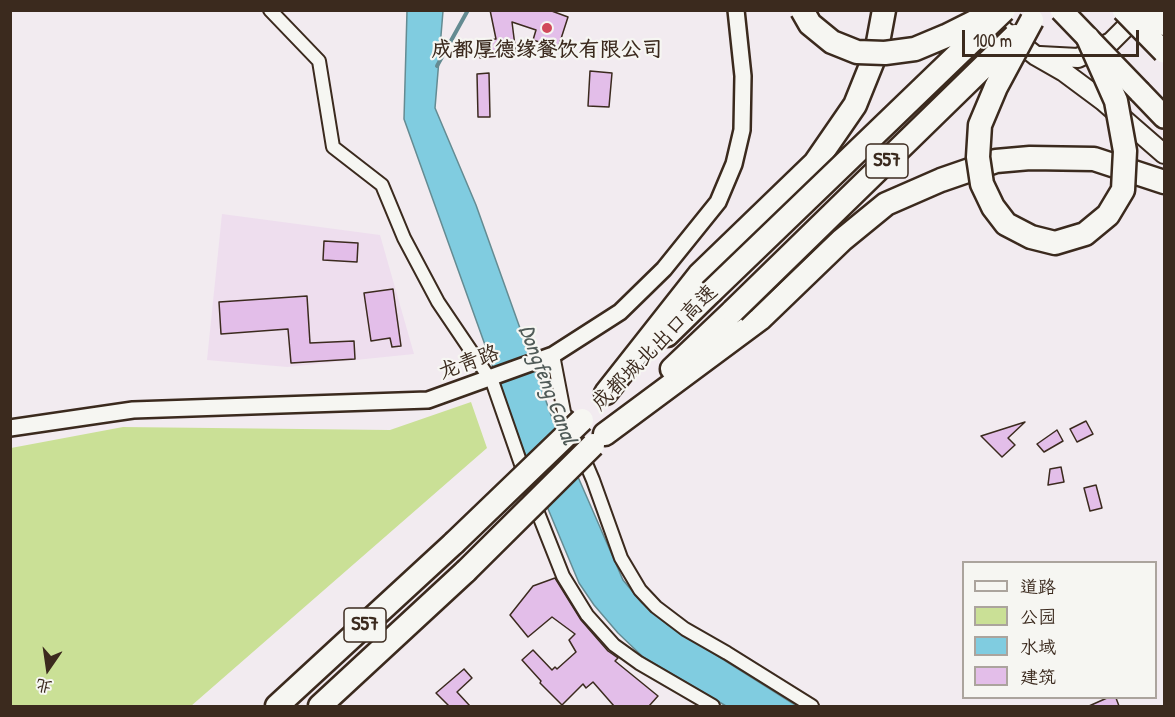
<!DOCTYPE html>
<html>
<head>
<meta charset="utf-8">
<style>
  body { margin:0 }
  #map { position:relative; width:1175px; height:717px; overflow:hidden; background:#f2ebf0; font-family:"Patrick Hand","LXGW WenKai TC",sans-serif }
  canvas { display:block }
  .frame { position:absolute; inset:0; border:12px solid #3b2a1e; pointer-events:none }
  .legend { position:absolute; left:962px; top:561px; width:195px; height:138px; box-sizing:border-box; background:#f6f6f2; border:2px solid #aba49d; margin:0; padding:8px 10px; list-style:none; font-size:18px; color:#3b2a1e }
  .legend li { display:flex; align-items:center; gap:12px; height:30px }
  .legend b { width:30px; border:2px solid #aba49d }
  .north { position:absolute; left:18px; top:639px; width:60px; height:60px; -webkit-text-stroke:4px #f6f6f2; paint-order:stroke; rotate:193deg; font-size:16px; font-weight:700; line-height:24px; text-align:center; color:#3b2a1e }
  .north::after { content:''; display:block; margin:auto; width:21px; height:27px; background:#3b2a1e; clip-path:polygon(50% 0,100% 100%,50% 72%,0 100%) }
  .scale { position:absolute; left:962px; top:30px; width:177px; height:27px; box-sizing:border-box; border:3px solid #3b2a1e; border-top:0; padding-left:8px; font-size:18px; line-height:21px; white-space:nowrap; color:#3b2a1e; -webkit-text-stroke:4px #f6f6f2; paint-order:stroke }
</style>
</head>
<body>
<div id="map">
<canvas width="1175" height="717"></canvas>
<div class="frame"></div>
<ul class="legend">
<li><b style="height:8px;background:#f6f6f2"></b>道路</li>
<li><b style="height:16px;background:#cae096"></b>公园</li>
<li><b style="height:16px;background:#80cce0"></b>水域</li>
<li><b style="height:16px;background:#e3bee9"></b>建筑</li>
</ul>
<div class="north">北</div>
<div class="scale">100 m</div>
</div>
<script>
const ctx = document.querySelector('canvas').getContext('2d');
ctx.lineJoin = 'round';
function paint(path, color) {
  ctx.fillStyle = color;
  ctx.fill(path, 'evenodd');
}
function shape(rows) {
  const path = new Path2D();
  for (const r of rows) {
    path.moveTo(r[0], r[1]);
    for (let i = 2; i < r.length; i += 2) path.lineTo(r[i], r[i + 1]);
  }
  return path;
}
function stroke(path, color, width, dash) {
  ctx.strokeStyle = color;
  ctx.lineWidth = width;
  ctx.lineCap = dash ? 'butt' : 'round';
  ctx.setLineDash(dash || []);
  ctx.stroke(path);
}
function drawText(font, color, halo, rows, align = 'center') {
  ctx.font = font + ' "Patrick Hand","LXGW WenKai TC",sans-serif';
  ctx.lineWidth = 4.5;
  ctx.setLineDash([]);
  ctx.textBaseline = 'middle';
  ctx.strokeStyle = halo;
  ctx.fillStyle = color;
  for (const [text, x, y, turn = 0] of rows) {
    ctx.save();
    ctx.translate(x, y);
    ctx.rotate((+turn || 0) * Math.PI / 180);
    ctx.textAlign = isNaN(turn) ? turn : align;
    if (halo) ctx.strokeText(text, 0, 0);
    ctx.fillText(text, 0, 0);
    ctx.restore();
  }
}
const built = shape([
  [222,214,380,235,414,354,287,367,207,360]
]);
const green = shape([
  [471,402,487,448,191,706,11,706,11,448,123,427,390,430]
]);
const water = shape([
  [407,11,443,11,435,108,476,205,551,415,623,580,642,603,667,624,797,706,726,706,643,657,618,633,594,605,579,583,518,437,404,119,407,11]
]);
const stream = shape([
  [437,66,468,10]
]);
const building = shape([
  [490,10,549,10,568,17,558,48,533,40,536,30,512,22,516,54,480,58,478,41,496,39,490,10],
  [590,71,612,73,609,107,588,106,590,71],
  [489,73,490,117,478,117,477,74,489,73],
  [324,241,358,243,357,262,323,260,324,241],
  [393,289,401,346,392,347,390,338,371,341,364,293,393,289],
  [307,296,310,343,354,341,355,359,291,363,288,329,221,334,219,302,307,296],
  [1086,421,1093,434,1077,442,1070,429,1086,421],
  [1025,422,1008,438,1015,445,1002,457,981,436,1025,422],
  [1057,430,1063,441,1044,452,1037,444,1057,430],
  [1061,467,1064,482,1048,485,1050,469,1061,467],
  [1096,485,1102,508,1090,511,1084,488,1096,485],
  [555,578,581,620,608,651,618,658,615,661,658,696,649,706,614,706,593,682,586,688,583,684,562,705,540,683,541,681,522,660,533,650,552,670,555,667,557,669,576,652,569,640,575,634,552,617,528,637,510,615,533,586,555,578],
  [464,669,472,678,457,692,470,706,449,706,436,693,464,669],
  [1107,698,1116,698,1119,706,1089,706,1107,698]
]);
const minor = shape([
  [270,10,319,61,333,147,382,185,404,238,438,302,490,379],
  [553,355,564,412,593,480,621,558,640,590,656,607,685,629,727,653,812,706],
  [491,378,538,513,563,576,587,615,614,645,639,663,713,706]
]);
const tertiary = shape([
  [10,428,133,410,428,400,553,355,620,312,664,269,718,202,734,164,742,130,743,76,736,10]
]);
const secondary = shape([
  [990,10,1003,30,1036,56,1064,72,1103,101,1164,154],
  [1040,56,1078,58,1111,42,1128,25,1139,10]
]);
const trunk = shape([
  [1140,92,1164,117]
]);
const motorway = shape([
  [667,335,711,292],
  [672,369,733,311],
  [606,393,699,275,815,163,855,105,876,53,884,10],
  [605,434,760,319,842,240,886,204,941,180,996,161,1030,158,1094,159,1164,182],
  [277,706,454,543],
  [320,706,466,571]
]);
const trunkBridge = shape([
  [1061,10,1140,92],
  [1123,10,1164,52]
]);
const motorwayBridge = shape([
  [802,10,810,24,832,42,857,52,885,53,915,49,946,36,992,13],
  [1132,10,1164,24],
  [1032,20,996,87,980,125,978,157,982,184,993,207,1006,224,1031,237,1055,243,1085,234,1108,215,1123,190,1125,151,1116,101,1088,38],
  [711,292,1004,10],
  [733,311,1015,36],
  [454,543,582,420],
  [466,571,593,445]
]);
const markers = [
  [547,28,6,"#d1495b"]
];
const shields = [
  [887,161,42],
  [365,625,42]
];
const shieldNames = [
  ["S57",887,161],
  ["S57",365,625]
];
const poiNames = [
  ["成都厚德缘餐饮有限公司",547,50]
];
const streetNames = [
  ["成都城北出口高速",655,348,-45],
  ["龙青路",469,363,-20]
];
const waterNames = [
  ["Dongfeng Canal",547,385,69]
];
paint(built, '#eedeee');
paint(green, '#cae096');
paint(water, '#80cce0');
stroke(water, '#648b92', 1.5);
stroke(stream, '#648b92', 4);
paint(building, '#e3bee9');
stroke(building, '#3b2a1e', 1.5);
stroke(minor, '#3b2a1e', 16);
stroke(tertiary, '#3b2a1e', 20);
stroke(secondary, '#3b2a1e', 22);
stroke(trunk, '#3b2a1e', 26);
stroke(motorway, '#3b2a1e', 27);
stroke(minor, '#f6f6f2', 12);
stroke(tertiary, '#f6f6f2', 15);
stroke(secondary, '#f6f6f2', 18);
stroke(trunk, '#f6f6f2', 21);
stroke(motorway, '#f6f6f2', 22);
stroke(trunkBridge, '#3b2a1e', 26, []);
stroke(motorwayBridge, '#3b2a1e', 27, []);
stroke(trunkBridge, '#f6f6f2', 21);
stroke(motorwayBridge, '#f6f6f2', 22);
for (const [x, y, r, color] of markers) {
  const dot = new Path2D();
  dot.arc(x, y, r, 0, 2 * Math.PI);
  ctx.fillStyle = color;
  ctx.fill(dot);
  stroke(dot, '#f6f6f2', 2);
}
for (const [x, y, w] of shields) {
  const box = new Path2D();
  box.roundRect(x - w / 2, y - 17, w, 34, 4.5);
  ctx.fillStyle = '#f6f6f2';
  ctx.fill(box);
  stroke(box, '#3b2a1e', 1.5);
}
drawText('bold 20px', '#3b2a1e', null, shieldNames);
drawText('bold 21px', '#3b2a1e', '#f6f6f2', poiNames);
drawText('21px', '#3b2a1e', '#f6f6f2', streetNames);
drawText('italic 22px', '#505b58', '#f6f6f2', waterNames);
</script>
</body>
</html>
